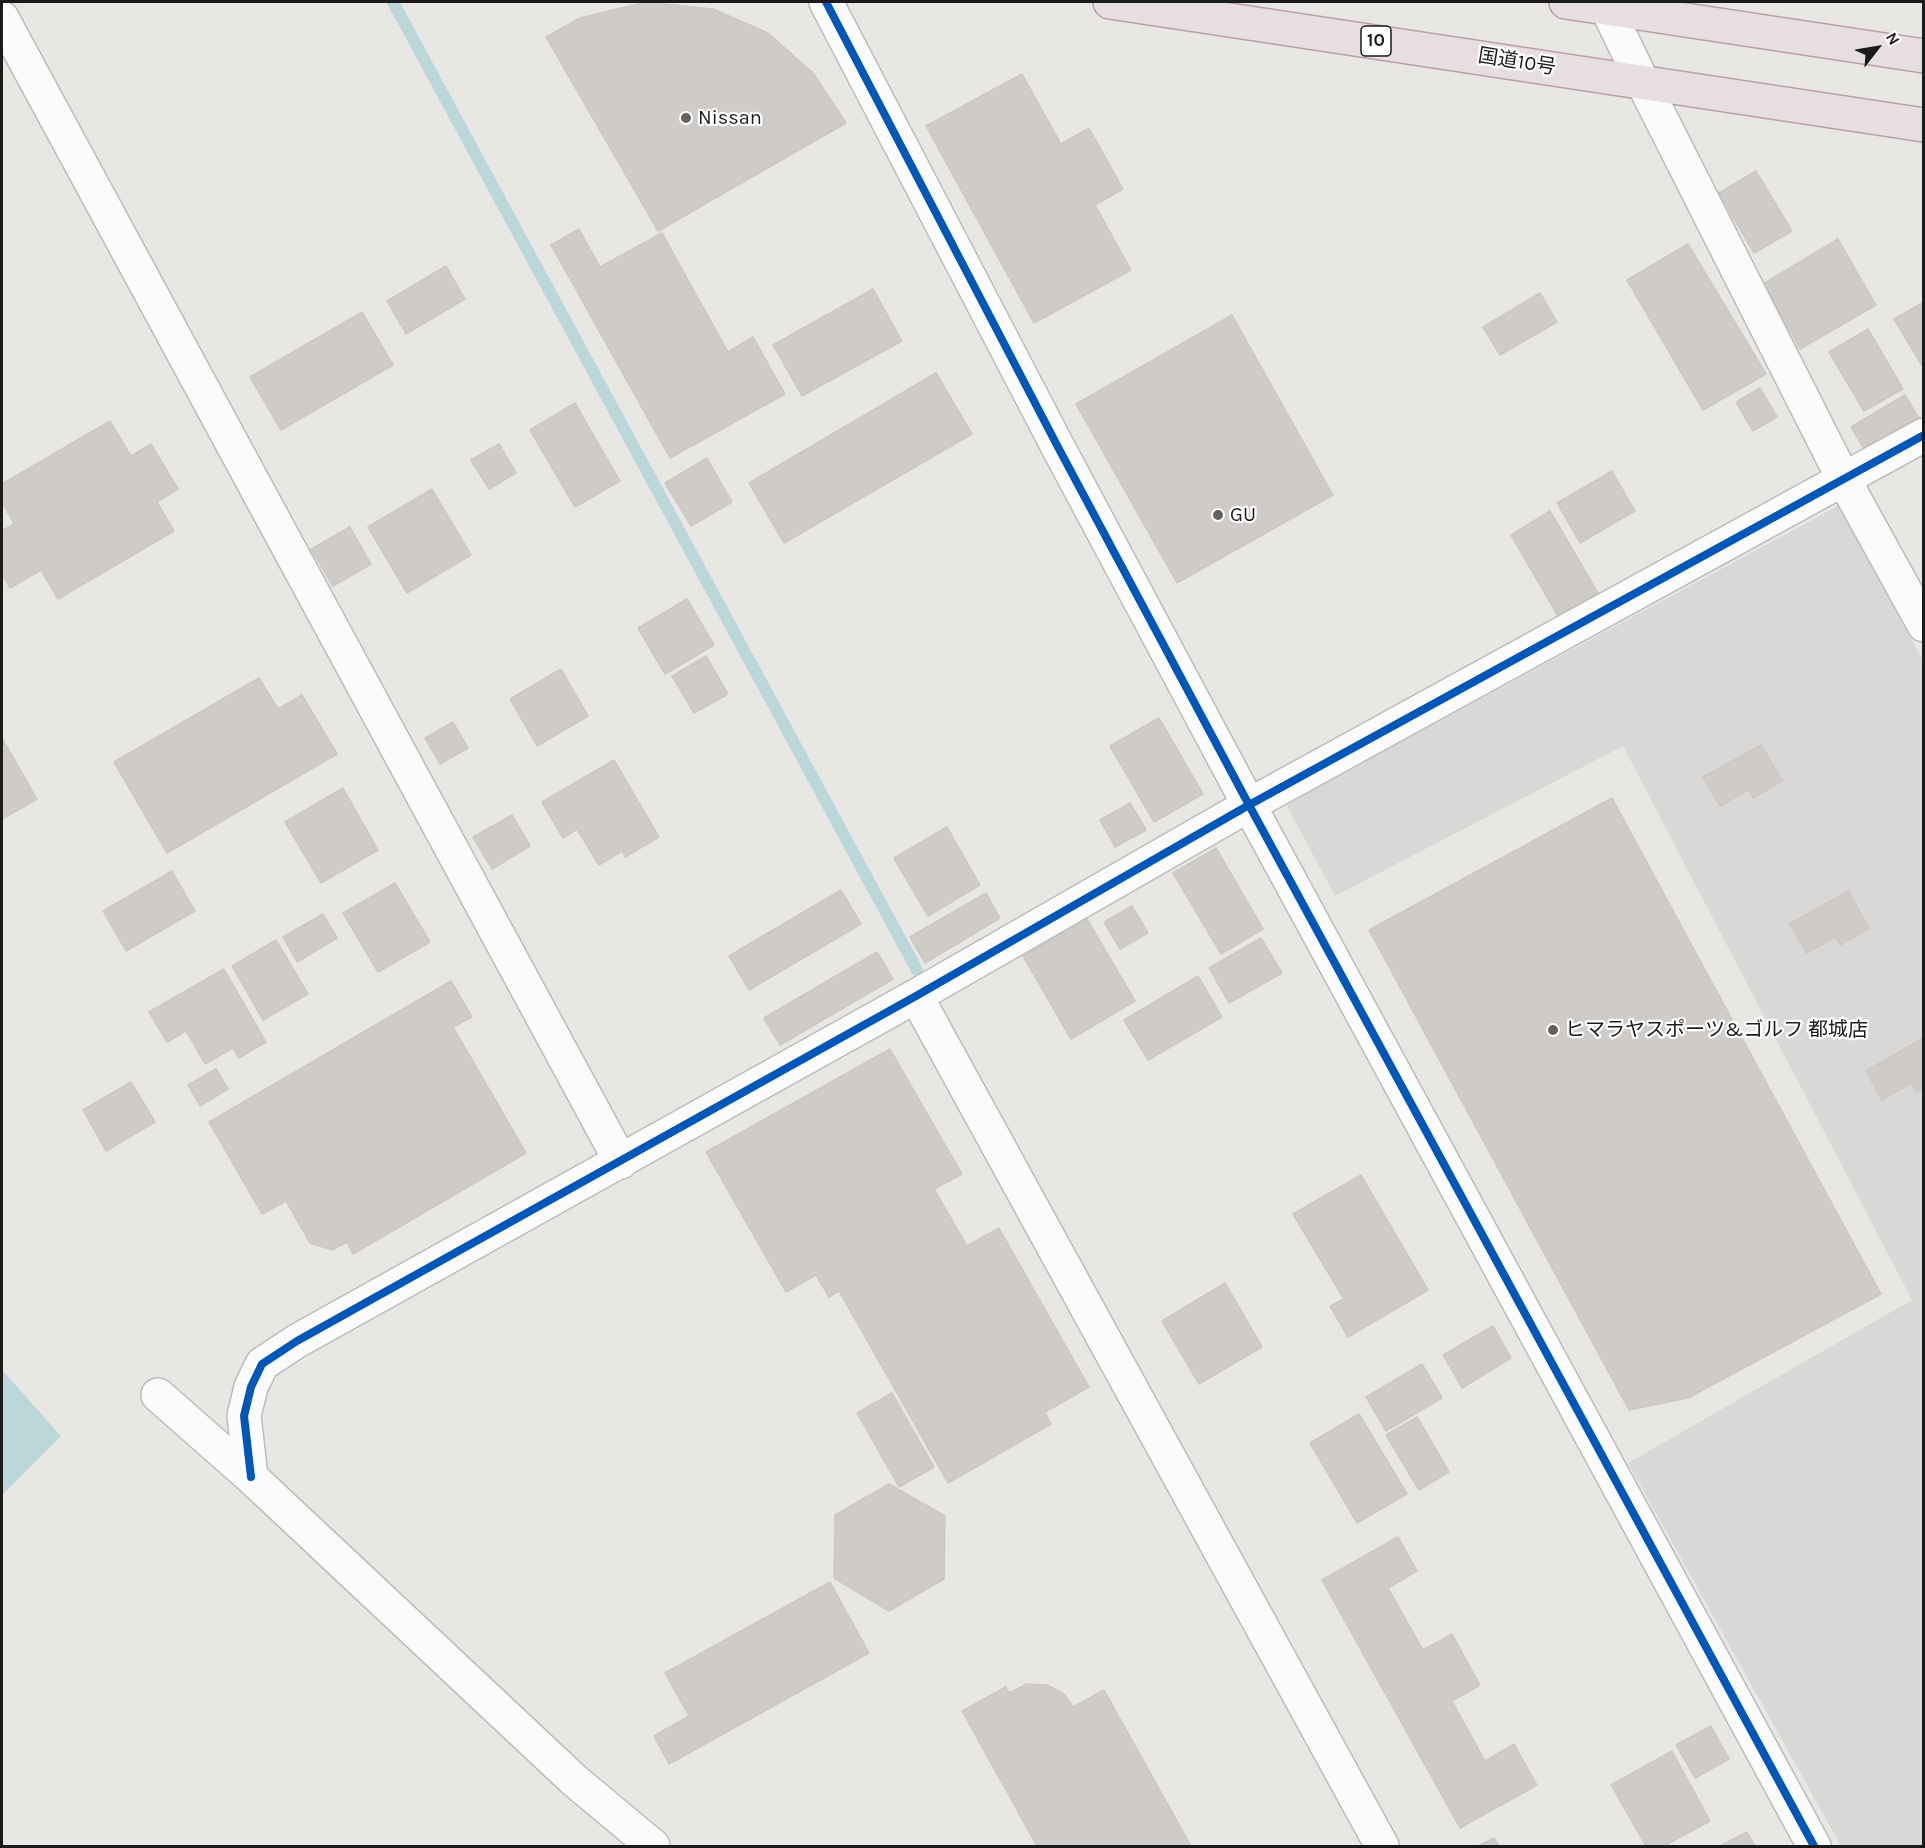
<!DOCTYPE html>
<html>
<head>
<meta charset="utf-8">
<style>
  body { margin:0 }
  #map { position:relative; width:1925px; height:1848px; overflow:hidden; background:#e9e7e4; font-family:Karla,sans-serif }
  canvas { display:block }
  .frame { position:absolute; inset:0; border:3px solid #1b1b1b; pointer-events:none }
  .north { position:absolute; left:1847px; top:18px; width:60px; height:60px; -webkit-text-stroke:4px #fff; paint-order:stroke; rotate:59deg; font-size:16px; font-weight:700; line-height:24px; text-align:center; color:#1b1b1b }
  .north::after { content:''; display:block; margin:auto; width:21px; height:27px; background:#1b1b1b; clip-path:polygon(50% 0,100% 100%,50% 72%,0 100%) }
</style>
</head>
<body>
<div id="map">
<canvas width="1925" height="1848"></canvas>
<div class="frame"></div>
<div class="north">N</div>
</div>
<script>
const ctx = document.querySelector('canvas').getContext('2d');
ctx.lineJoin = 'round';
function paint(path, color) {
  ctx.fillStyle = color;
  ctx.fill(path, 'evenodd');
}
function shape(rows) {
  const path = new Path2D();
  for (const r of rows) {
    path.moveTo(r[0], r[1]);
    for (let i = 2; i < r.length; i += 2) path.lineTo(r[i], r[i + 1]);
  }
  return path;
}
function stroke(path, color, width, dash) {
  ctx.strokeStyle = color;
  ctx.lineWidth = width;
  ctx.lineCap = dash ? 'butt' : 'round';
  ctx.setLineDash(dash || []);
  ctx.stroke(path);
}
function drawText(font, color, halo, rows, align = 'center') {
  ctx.font = font + ' Karla,"Noto Sans JP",sans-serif';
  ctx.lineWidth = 4.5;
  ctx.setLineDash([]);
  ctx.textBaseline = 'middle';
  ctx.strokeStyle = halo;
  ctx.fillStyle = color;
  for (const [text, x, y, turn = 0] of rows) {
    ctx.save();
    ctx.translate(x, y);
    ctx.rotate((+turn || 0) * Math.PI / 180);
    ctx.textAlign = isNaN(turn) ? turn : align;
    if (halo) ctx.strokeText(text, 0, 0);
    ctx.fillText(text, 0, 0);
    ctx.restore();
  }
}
const parking = shape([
  [1838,506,1923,660,1923,1846,1841,1846,1628,1463,1912,1300,1623,746,1335,896,1286,804]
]);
const water = shape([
  [2,1370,61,1436,2,1495]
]);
const stream = shape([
  [393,2,917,970]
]);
const building = shape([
  [646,2,713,9,768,33,813,73,846,123,658,231,546,37,580,18,646,2],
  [1022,74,1061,144,1089,128,1123,189,1095,205,1131,270,1034,323,926,126,1022,74],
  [1756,171,1792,231,1754,253,1719,193,1756,171],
  [579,229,600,267,662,233,728,352,753,337,785,394,670,458,551,245,579,229],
  [1838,239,1876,305,1800,349,1763,284,1838,239],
  [1688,244,1766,374,1703,410,1627,280,1688,244],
  [446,266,465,299,406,334,387,301,446,266],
  [873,289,902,341,802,396,773,345,873,289],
  [1540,293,1557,322,1500,355,1483,327,1540,293],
  [1924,302,1924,369,1894,319,1924,302],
  [362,312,393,365,281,430,250,377,362,312],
  [1232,315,1333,495,1177,583,1076,404,1232,315],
  [1868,329,1903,389,1864,411,1829,352,1868,329],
  [936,373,972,434,784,543,749,483,936,373],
  [1760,388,1777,417,1753,431,1736,402,1760,388],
  [1905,395,1920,420,1866,452,1851,427,1905,395],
  [575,403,620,481,575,507,530,430,575,403],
  [110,421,131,456,151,444,178,489,157,502,174,531,58,599,41,570,10,588,2,574,2,531,14,524,2,502,2,484,110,421],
  [499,444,516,473,489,489,471,460,499,444],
  [707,458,732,502,691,526,665,483,707,458],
  [1612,471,1635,511,1580,543,1557,503,1612,471],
  [432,489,471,555,407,593,368,527,432,489],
  [1550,511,1598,593,1558,616,1511,535,1550,511],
  [350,527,371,564,333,586,311,549,350,527],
  [687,599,714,645,665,674,638,628,687,599],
  [706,656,728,694,694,713,672,676,706,656],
  [561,669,588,716,537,746,510,699,561,669],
  [259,678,278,709,302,695,337,754,167,853,114,762,259,678],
  [1159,718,1203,794,1154,822,1110,746,1159,718],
  [453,722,468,748,440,764,425,738,453,722],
  [2,738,37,799,2,819,2,738],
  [1761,745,1782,781,1753,798,1749,789,1720,806,1703,777,1761,745],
  [614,760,659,837,625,857,622,851,599,865,577,829,563,838,542,802,614,760],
  [343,788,378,850,321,883,285,822,343,788],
  [1612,798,1881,1294,1688,1398,1629,1410,1369,930,1612,798],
  [1130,803,1146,830,1115,847,1100,820,1130,803],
  [512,815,530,846,492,869,473,837,512,815],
  [947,827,980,885,928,916,894,858,947,827],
  [1216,848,1263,929,1221,954,1173,873,1216,848],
  [172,871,195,911,126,951,103,911,172,871],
  [395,883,430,942,378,972,343,913,395,883],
  [841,890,861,924,749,990,729,956,841,890],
  [1848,891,1869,928,1840,945,1835,937,1807,953,1790,924,1848,891],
  [986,893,1000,918,925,963,910,937,986,893],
  [1132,906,1148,933,1120,949,1104,922,1132,906],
  [323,914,337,938,297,962,283,937,323,914],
  [1087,919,1135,1001,1071,1039,1023,956,1087,919],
  [1261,938,1282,973,1229,1003,1209,968,1261,938],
  [276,940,308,994,263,1020,232,966,276,940],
  [877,952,893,979,780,1045,764,1018,877,952],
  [224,969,266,1042,239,1058,233,1048,205,1064,186,1031,167,1042,149,1012,224,969],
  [1198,976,1222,1017,1148,1060,1124,1020,1198,976],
  [451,981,472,1017,453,1027,526,1153,353,1254,347,1242,332,1250,310,1243,286,1201,262,1214,209,1122,451,981],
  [1923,1038,1924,1087,1916,1092,1911,1083,1882,1100,1866,1071,1923,1038],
  [890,1049,962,1174,934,1189,967,1246,999,1228,1089,1387,1045,1412,1051,1424,948,1483,839,1291,829,1297,816,1275,786,1292,706,1152,890,1049],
  [216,1069,228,1089,200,1106,188,1085,216,1069],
  [131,1082,155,1122,106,1151,83,1110,131,1082],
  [1361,1175,1428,1290,1348,1337,1330,1306,1344,1299,1293,1214,1361,1175],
  [1225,1283,1262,1347,1199,1384,1162,1321,1225,1283],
  [1493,1326,1511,1358,1462,1388,1443,1355,1493,1326],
  [1422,1364,1442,1398,1386,1431,1366,1397,1422,1364],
  [892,1393,934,1467,899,1487,857,1413,892,1393],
  [1359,1414,1407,1494,1357,1523,1310,1443,1359,1414],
  [1417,1417,1449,1472,1419,1490,1386,1435,1417,1417],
  [889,1484,945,1516,944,1579,889,1611,834,1578,835,1515,889,1484],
  [1398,1537,1417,1571,1388,1588,1423,1650,1452,1634,1480,1685,1452,1701,1485,1761,1514,1744,1537,1785,1460,1828,1322,1580,1398,1537],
  [830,1582,869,1653,669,1764,654,1736,689,1716,665,1673,830,1582],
  [1027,1684,1047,1685,1064,1694,1073,1707,1104,1690,1191,1846,1037,1846,962,1711,1006,1687,1009,1693,1027,1684],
  [1711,1726,1729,1759,1695,1778,1676,1745,1711,1726],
  [1672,1751,1710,1821,1664,1846,1646,1846,1611,1785,1672,1751],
  [1747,1832,1755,1846,1720,1846,1747,1832],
  [1494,1838,1499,1846,1478,1846,1494,1838]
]);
const minor = shape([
  [826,2,1059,449,1249,805,1814,1846],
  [1604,2,1642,81,1844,480,1924,625],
  [2,18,621,1162],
  [916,996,1382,1846],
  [158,1395,251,1477,574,1780,653,1846],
  [251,1477,244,1416,251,1387,262,1364,297,1341,916,996,1249,805,1924,435]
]);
const highway = shape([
  [1110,2,1924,125],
  [1566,2,1924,56]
]);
const cycleway = shape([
  [826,2,1059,449,1249,805,1814,1846],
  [251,1477,244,1416,251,1387,262,1364,297,1341,916,996,1249,805,1924,435]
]);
const markers = [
  [686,118,6,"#636261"],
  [1218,515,6,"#636261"],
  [1553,1030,6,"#636261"]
];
const shields = [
  [1376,41,30]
];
const shieldNames = [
  ["10",1376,41]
];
const streetNames = [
  ["国道10号",1517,62,9]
];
const poiNames = [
  ["Nissan",698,118],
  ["GU",1230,515],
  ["ヒマラヤスポーツ&ゴルフ 都城店",1565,1030]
];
paint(parking, '#d9d8d7');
paint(water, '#bbd7d9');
stroke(stream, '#bbd7d9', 12);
paint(building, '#cecbc9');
stroke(building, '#ccc8c6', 1.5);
stroke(minor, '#bcbcba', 36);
stroke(highway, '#ba9faa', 36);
stroke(minor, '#fcfbfb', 33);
stroke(highway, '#e7dee1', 33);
stroke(cycleway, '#0057b8', 8);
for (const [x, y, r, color] of markers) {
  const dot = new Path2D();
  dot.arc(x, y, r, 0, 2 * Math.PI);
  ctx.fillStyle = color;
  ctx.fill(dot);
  stroke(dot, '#fff', 2);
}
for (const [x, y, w] of shields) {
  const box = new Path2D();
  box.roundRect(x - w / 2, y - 15, w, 30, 4.5);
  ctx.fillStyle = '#fff';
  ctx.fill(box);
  stroke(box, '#1b1b1b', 1.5);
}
drawText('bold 18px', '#1b1b1b', null, shieldNames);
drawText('20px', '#1b1b1b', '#fff', streetNames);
drawText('20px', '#1b1b1b', '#fff', poiNames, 'left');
</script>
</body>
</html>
